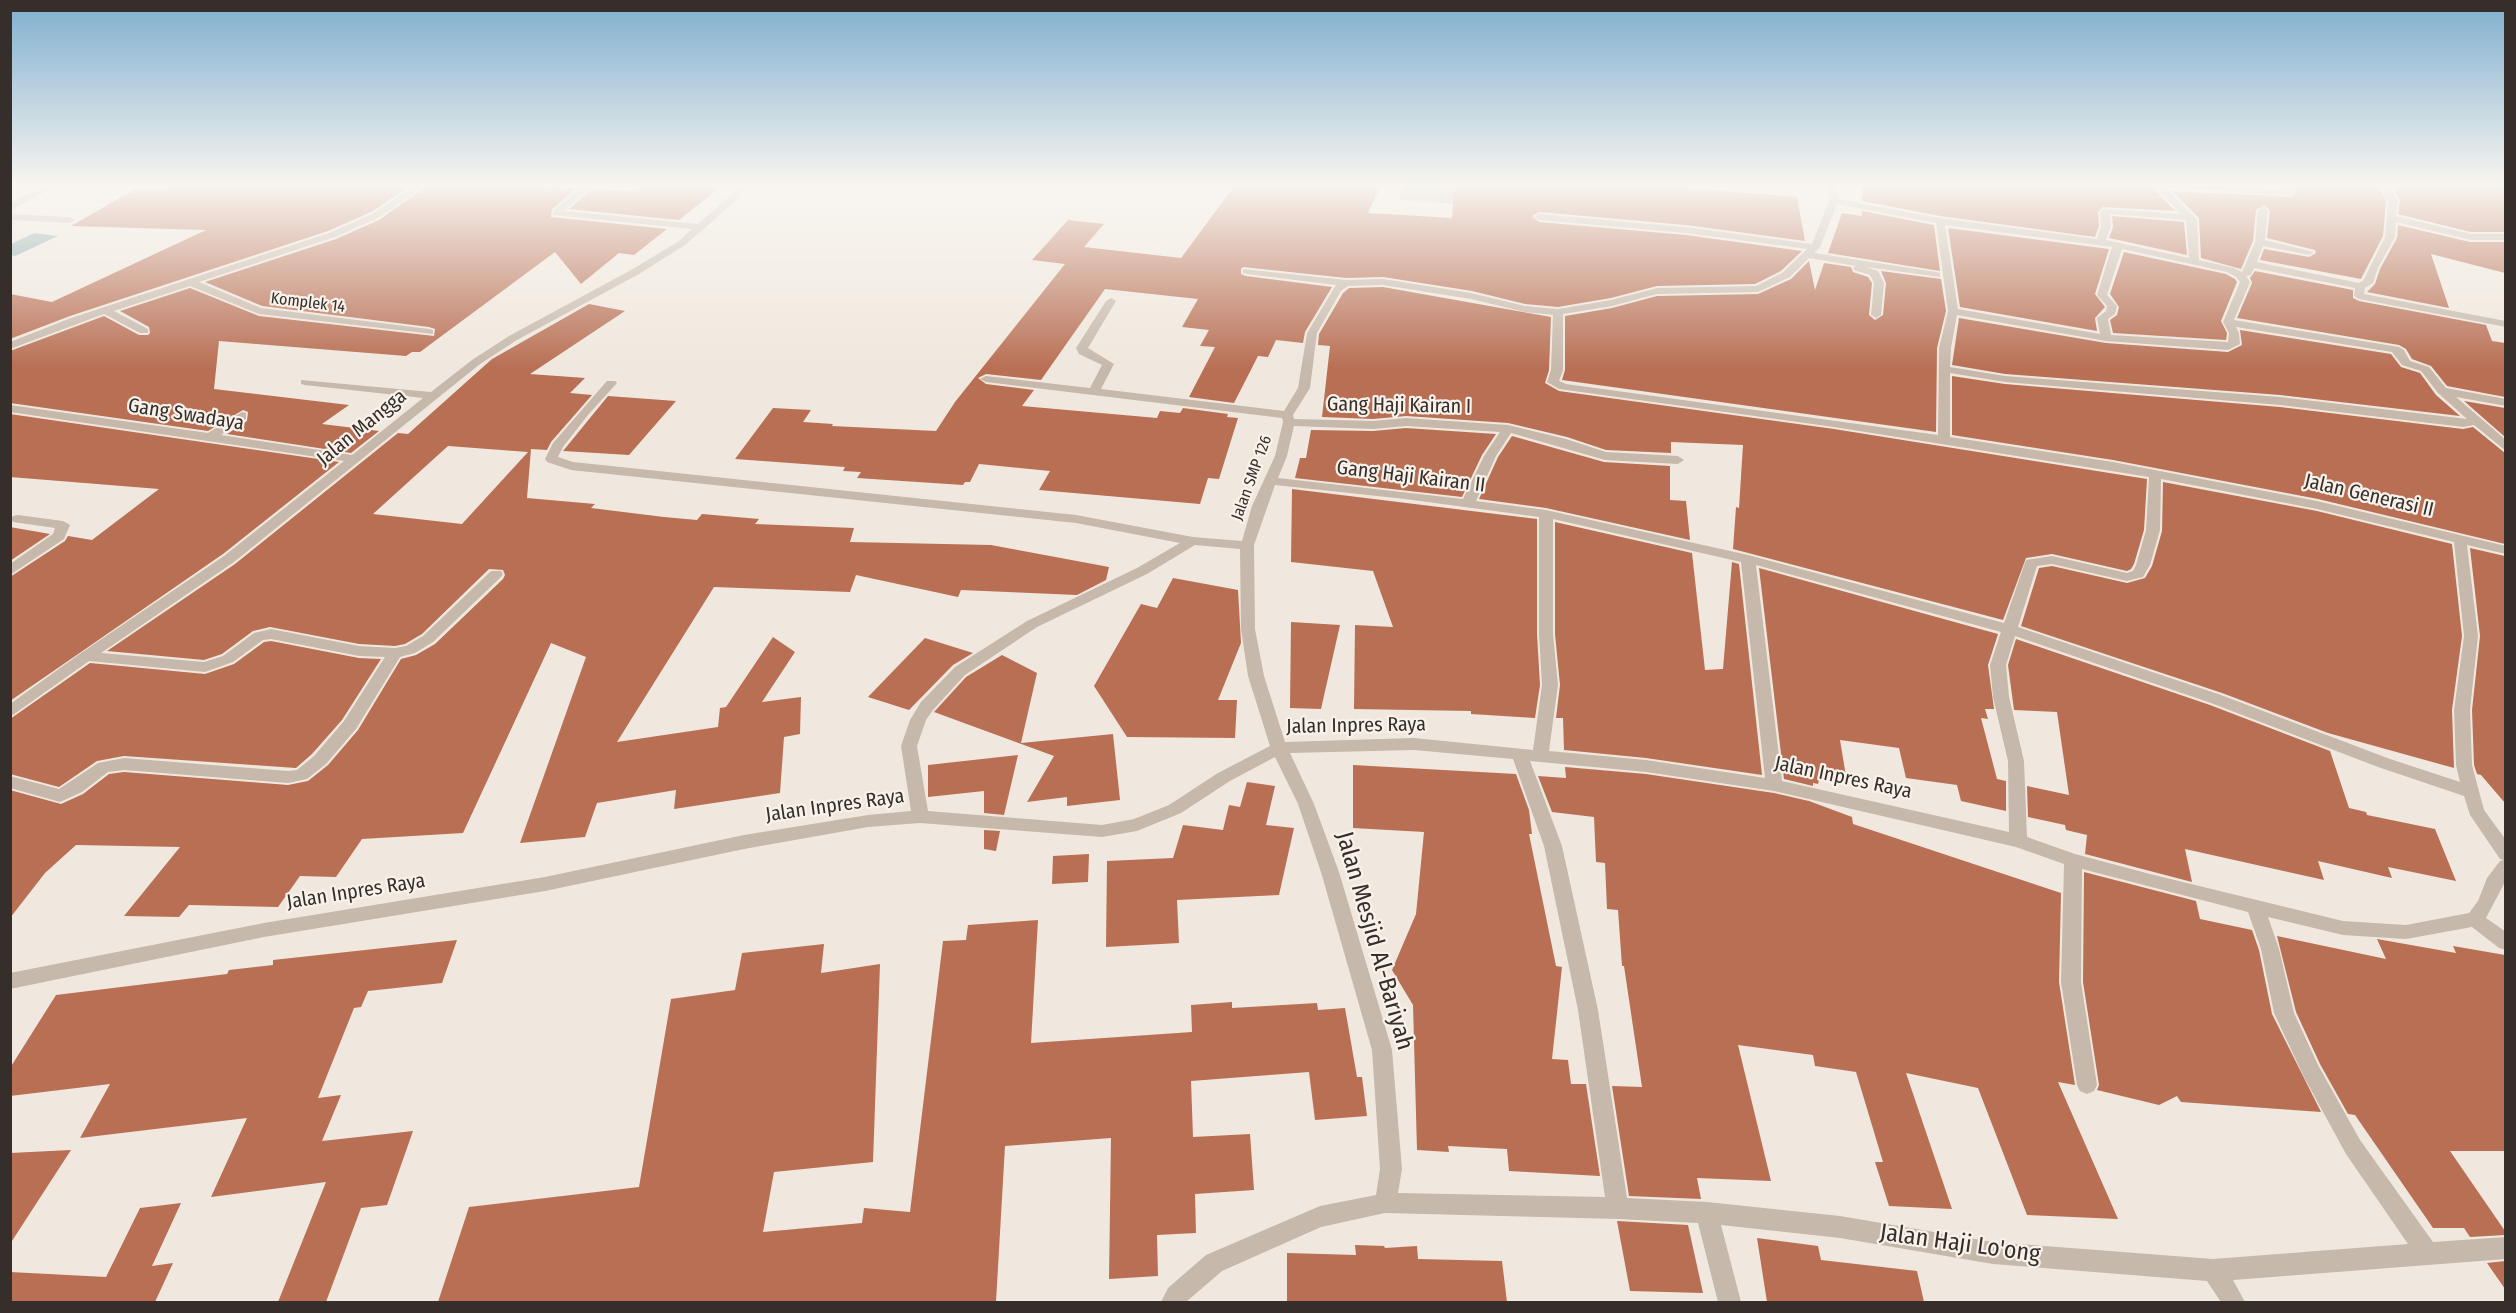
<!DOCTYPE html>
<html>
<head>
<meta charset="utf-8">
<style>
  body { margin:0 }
  #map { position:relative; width:2516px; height:1313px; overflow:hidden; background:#f0e8de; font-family:"Fira Sans Condensed",sans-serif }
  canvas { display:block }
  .frame { position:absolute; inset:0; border:12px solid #352e2a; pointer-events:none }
</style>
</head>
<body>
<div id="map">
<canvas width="2516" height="1313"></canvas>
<div class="frame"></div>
</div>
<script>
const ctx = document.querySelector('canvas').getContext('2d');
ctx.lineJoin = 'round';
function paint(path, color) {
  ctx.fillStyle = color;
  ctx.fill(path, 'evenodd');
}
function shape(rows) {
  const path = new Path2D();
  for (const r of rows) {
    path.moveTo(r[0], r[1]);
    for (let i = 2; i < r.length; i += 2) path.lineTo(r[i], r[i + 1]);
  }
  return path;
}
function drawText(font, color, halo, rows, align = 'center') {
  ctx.font = font + ' "Fira Sans Condensed",sans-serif';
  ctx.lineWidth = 4.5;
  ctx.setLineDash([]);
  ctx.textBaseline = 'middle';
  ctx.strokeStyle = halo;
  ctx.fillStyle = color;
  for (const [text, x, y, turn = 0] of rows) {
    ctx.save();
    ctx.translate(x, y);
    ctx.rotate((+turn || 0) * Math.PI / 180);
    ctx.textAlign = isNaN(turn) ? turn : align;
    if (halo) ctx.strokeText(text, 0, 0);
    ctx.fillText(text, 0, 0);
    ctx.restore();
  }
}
const green = shape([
  [1405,185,1490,185,1488,207,1399,199]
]);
const water = shape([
  [34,233,58,236,15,256,11,255,11,244]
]);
const building = shape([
  [175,185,412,185,371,212,328,231,70,316,10,339,10,294,52,302,206,230,71,226,137,188,169,189],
  [428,185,577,188,552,209,551,217,667,229,634,255,619,253,581,284,555,252,420,352,412,352,406,356,219,341,214,389,349,405,322,424,379,431,351,453,227,434,247,421,248,412,243,410,208,431,10,403,10,351,104,316,139,335,148,335,150,333,149,327,120,311,190,288,259,316,434,336,435,329,429,327,262,306,205,282,336,239,379,220],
  [642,185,723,185,679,220,569,209,592,189,636,191],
  [1235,185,1381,185,1368,213,1452,218,1454,185,1656,185,1797,197,1805,241,1686,225,1539,212,1532,216,1539,222,1686,235,1802,251,1781,271,1755,284,1657,286,1611,298,1558,307,1525,304,1472,291,1383,277,1346,278,1243,267,1241,269,1241,274,1246,276,1332,287,1305,332,1303,343,1276,340,1268,357,1258,356,1234,403,1189,397,1215,347,1200,346,1209,330,1182,327,1198,299,1105,289,1041,380,986,374,978,378,986,384,1034,390,1022,406,1157,418,1160,411,1180,413,1183,408,1228,414,1227,417,1238,418,1219,479,1208,478,1200,504,1039,490,1050,471,979,464,970,482,965,482,963,485,857,478,861,472,843,471,845,467,735,459,773,408,811,410,803,422,833,424,832,426,936,431,955,402,1065,264,1032,260,1068,220,1104,224,1084,247,1181,258],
  [1863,185,2146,185,2151,186,2175,211,2103,207,2098,212,2099,226,2095,237,1940,216,1862,201],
  [2290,185,2378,185,2386,201,2383,236,2361,279,2260,260,2264,249,2309,257,2316,253,2315,250,2267,238,2270,210,2264,205,2256,210,2253,241,2241,269,2201,258,2199,218,2172,191,2292,197,2296,193],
  [2392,185,2505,185,2505,232,2471,232,2398,214,2400,200],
  [1862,211,1934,225,1940,271,1828,253,1842,213,1862,216],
  [2112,216,2184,222,2187,255,2109,238,2113,227],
  [2398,225,2470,242,2505,242,2505,273,2431,254,2449,308,2367,292,2375,284,2380,269,2397,238],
  [1948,228,2109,249,2095,294,2105,307,2095,318,2097,331,1960,307],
  [2124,252,2226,274,2235,279,2237,282,2221,321,2227,333,2226,340,2113,333,2110,320,2117,315,2119,307,2110,294],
  [1809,261,1815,290,1824,263,1851,267,1853,272,1868,277,1872,283,1869,315,1875,320,1883,315,1886,283,1881,271,1941,279,1946,311,1937,348,1936,432,1562,380,1565,370,1565,316,1612,308,1657,296,1758,294,1791,279],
  [2255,271,2353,290,2353,298,2359,301,2486,325,2492,341,2505,343,2505,397,2447,386,2431,366,2412,359,2406,349,2399,345,2237,318,2252,283,2250,278],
  [1383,287,1551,317,1549,370,1545,383,1559,391,1834,429,2147,479,2144,530,2134,564,2131,569,2127,571,2052,554,2026,558,2003,620,1733,549,1736,507,1739,508,1743,445,1671,442,1671,453,1606,450,1567,437,1508,423,1406,416,1373,419,1322,417,1330,346,1318,345,1319,334,1343,293,1349,288],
  [589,304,625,311,530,374,585,378,570,393,592,395,551,442,547,450,531,449,527,498,595,504,591,508,664,517,697,520,702,514,759,519,755,524,854,528,850,542,991,545,1109,567,1106,580,1077,595,961,590,958,597,856,575,850,592,714,587,617,742,718,727,720,708,726,707,773,637,795,652,762,702,801,697,800,734,784,737,780,793,674,809,676,790,597,803,585,837,520,843,586,657,551,643,463,833,362,839,336,877,300,876,278,907,189,905,179,917,124,916,180,847,76,845,45,873,10,918,10,790,61,804,83,794,109,774,124,772,288,785,308,781,328,765,358,730,401,659,416,655,435,644,503,579,505,575,503,570,489,569,422,634,405,644,395,646,359,644,270,627,253,631,222,654,204,660,107,651,235,564,398,433,408,434,492,359],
  [448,446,528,452,462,524,373,514],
  [1959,318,2106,343,2228,352,2242,345,2240,330,2391,354,2401,367,2420,373,2436,395,2460,416,2280,395,2005,374,1952,365],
  [1952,376,2005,384,2280,407,2463,429,2473,427,2505,453,2505,544,2318,499,2113,460,1952,435],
  [608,396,676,401,629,455,563,451],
  [2464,401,2505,408,2505,437],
  [10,414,339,462,223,554,10,701,10,577,65,541,68,536,92,540,159,489,10,477],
  [1406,428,1496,434,1482,455,1462,497,1295,478,1300,458,1306,458,1311,430,1373,431],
  [1512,436,1604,462,1670,466,1670,500,1686,501,1690,540,1546,508,1479,499,1498,457],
  [2163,482,2317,511,2452,544,2462,636,2452,710,2454,768,2328,733,2222,693,2021,626,2039,568,2052,566,2127,583,2145,578,2152,566,2162,531],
  [1292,489,1537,519,1537,634,1540,685,1535,718,1471,714,1471,711,1354,709,1355,625,1393,627,1373,571,1291,562],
  [1555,522,1692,553,1705,670,1723,669,1732,562,1739,564,1762,775,1646,758,1564,750,1563,718,1556,718,1560,685,1555,634],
  [10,527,50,534,10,561],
  [2470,548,2505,556,2505,803,2481,775,2477,774,2474,765,2472,710,2480,636],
  [1759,568,1998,634,1988,665,1994,709,1985,709,1988,719,1981,718,1997,779,2006,781,2006,811,1961,801,1957,785,1906,778,1899,748,1840,740,1846,776,1822,770,1818,784,1813,783,1813,786,1784,779],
  [1173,578,1238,590,1241,643,1218,700,1237,700,1235,738,1127,737,1094,686,1141,604,1157,608],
  [1291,622,1340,625,1321,709,1290,708],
  [925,638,973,653,953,665,909,710,868,697],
  [2016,639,2210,705,2330,751,2349,808,2366,812,2367,815,2435,829,2456,881,2388,867,2392,878,2318,861,2324,880,2185,849,2192,882,2085,854,2087,835,2066,830,2065,825,2028,817,2027,786,2069,795,2057,712,2014,710,2008,665],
  [271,641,359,658,381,659,342,720,312,754,296,768,124,756,97,761,59,787,10,774,10,719,90,663,205,674,234,664,264,642],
  [1002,655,1037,673,1021,743,1113,734,1120,800,1067,806,1067,797,1027,802,1054,756,934,712,966,677],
  [1018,755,1004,815,984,813,984,791,928,797,928,765],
  [1353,765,1516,774,1529,810,1532,834,1529,834,1556,966,1562,967,1552,1059,1568,1060,1571,1084,1586,1084,1600,1176,1509,1171,1507,1149,1448,1146,1449,1152,1417,1150,1413,1005,1392,970,1416,914,1424,832,1353,828],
  [1565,767,1646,774,1774,793,1809,801,1852,817,1853,824,2061,893,2059,982,2075,1085,2058,1082,2118,1219,2027,1215,1978,1088,1906,1073,1952,1209,1889,1206,1875,1162,1883,1162,1856,1072,1815,1066,1813,1055,1738,1045,1771,1181,1697,1178,1701,1199,1629,1196,1612,1086,1642,1087,1624,966,1622,966,1618,910,1607,909,1605,863,1596,862,1594,817,1552,812,1538,776,1566,778],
  [1247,782,1275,786,1266,825,1294,828,1279,895,1177,900,1179,943,1106,947,1107,861,1173,858,1183,825,1223,830,1229,805,1240,807],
  [984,830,1000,831,996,851,984,849],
  [1089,854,1088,882,1052,884,1053,856],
  [2084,872,2196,901,2200,919,2252,930,2259,950,2272,1014,2321,1112,2181,1102,2177,1096,2159,1105,2097,1090,2099,1085,2083,982],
  [1038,920,1031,1043,1192,1032,1191,1005,1232,1002,1232,1008,1317,1003,1318,1010,1345,1008,1357,1077,1362,1077,1367,1116,1315,1120,1309,1072,1191,1081,1193,1137,1250,1134,1254,1190,1195,1194,1196,1233,1157,1235,1158,1276,1109,1279,1111,1138,1005,1146,996,1302,438,1302,469,1207,639,1187,671,999,735,990,742,953,824,944,821,973,880,964,873,1162,774,1172,763,1232,862,1223,864,1208,910,1212,943,941,966,940,968,925],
  [2277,936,2386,959,2377,939,2456,953,2453,946,2505,955,2505,1151,2450,1151,2505,1231,2505,1235,2470,1237,2464,1228,2433,1228,2355,1115,2348,1114,2320,1064,2296,1012],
  [457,940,442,983,368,991,361,1007,354,1008,318,1098,341,1095,322,1141,413,1131,387,1205,361,1208,326,1302,278,1302,326,1182,211,1197,247,1118,80,1138,110,1084,10,1096,10,1068,56,995,227,974,229,970,273,965,273,960],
  [71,1150,10,1244,10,1153],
  [181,1203,152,1266,173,1263,155,1302,10,1302,10,1272,106,1277,140,1208],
  [1617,1221,1688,1225,1703,1293,1630,1291],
  [1757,1238,1818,1246,1821,1260,1917,1271,1924,1302,1767,1302],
  [1355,1245,1384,1246,1385,1248,1417,1246,1418,1259,1502,1261,1507,1302,1287,1302,1287,1253,1356,1255],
  [2505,1261,2505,1289,2487,1263]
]);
const minor = shape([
  [48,185,59,185,10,210,10,203,48,185],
  [416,185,426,185,378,218,335,237,199,282,261,308,429,329,433,330,433,334,259,314,190,286,114,311,148,329,148,333,140,333,104,314,10,349,10,342,71,318,329,233,372,214,416,185],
  [583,185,593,185,564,211,698,224,732,194,737,185,746,185,739,198,685,245,639,274,517,340,480,364,234,562,101,653,204,662,223,656,254,633,271,629,359,646,395,648,406,646,423,636,491,571,501,571,503,574,501,577,433,642,415,653,400,657,356,729,326,764,307,779,288,783,124,770,108,772,82,792,60,802,10,788,10,776,59,789,98,763,124,758,288,771,297,770,314,756,344,721,385,657,359,656,271,639,263,640,233,662,205,672,89,661,10,717,10,704,81,653,224,556,344,461,10,412,10,405,208,433,242,412,246,413,246,419,221,435,352,455,423,398,305,385,301,384,301,380,431,392,472,360,509,336,631,270,679,241,692,229,553,215,553,211,583,185],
  [1826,185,1835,185,1838,199,1940,218,2097,239,2101,226,2100,212,2104,209,2181,214,2153,185,2207,185,2281,190,2278,185,2287,185,2294,193,2292,195,2166,188,2197,220,2199,260,2234,268,2242,272,2255,242,2258,210,2263,207,2268,210,2265,240,2314,252,2309,255,2263,246,2257,262,2359,283,2363,281,2385,237,2388,201,2380,185,2389,185,2398,201,2396,216,2471,234,2506,234,2506,240,2471,240,2396,222,2395,237,2378,268,2373,283,2365,288,2364,294,2506,321,2506,327,2359,299,2354,296,2355,288,2254,268,2251,275,2246,276,2250,282,2234,320,2399,347,2404,350,2410,361,2429,367,2446,388,2506,399,2506,406,2456,397,2506,440,2506,451,2474,425,2463,427,2280,405,2005,382,1950,373,1950,437,2113,462,2317,501,2506,546,2506,554,2467,545,2478,636,2470,710,2472,765,2484,810,2506,840,2506,880,2486,918,2506,932,2506,950,2499,948,2472,927,2406,939,2343,935,2268,917,2279,949,2294,1013,2318,1065,2360,1140,2433,1242,2506,1237,2506,1259,2233,1280,2245,1302,2221,1302,2207,1281,1993,1264,1840,1238,1721,1225,1741,1302,1718,1302,1698,1223,1618,1219,1385,1213,1321,1227,1222,1271,1186,1302,1161,1302,1168,1288,1206,1255,1320,1206,1376,1195,1380,1169,1372,1050,1321,872,1298,804,1275,757,1230,781,1181,813,1137,831,1102,837,920,823,868,827,744,849,545,891,264,937,10,989,10,973,264,923,545,877,744,835,868,815,911,811,901,746,910,720,921,702,955,667,1027,621,1137,568,1180,543,1076,523,571,470,547,462,545,459,553,443,607,381,615,381,617,383,588,415,563,447,558,457,573,462,1076,515,1193,537,1242,541,1252,506,1275,456,1283,422,1282,418,986,382,980,379,986,376,1090,388,1102,365,1079,354,1076,348,1106,301,1111,298,1116,301,1088,348,1114,364,1101,389,1284,411,1298,388,1307,333,1336,285,1247,274,1243,273,1243,269,1346,280,1383,279,1471,293,1525,306,1558,309,1611,300,1657,288,1756,286,1782,273,1807,249,1686,233,1539,220,1534,217,1539,214,1686,227,1812,244,1829,201,1826,185],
  [1837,204,1936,223,1948,311,1939,348,1938,435,1566,384,1559,381,1563,370,1563,314,1612,306,1657,294,1758,292,1790,277,1809,258,1856,266,1853,268,1854,270,1870,275,1874,283,1871,315,1876,318,1881,315,1884,283,1878,271,1866,267,1940,277,1940,273,1936,272,1814,253,1820,247,1837,204],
  [2110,214,2186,220,2189,258,2106,240,2111,226,2110,214],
  [1945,225,2112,247,2097,295,2107,306,2106,311,2097,318,2100,334,1958,309,1945,225],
  [2122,249,2227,272,2236,277,2240,282,2223,322,2229,333,2228,342,2111,335,2108,319,2115,314,2117,306,2107,295,2122,249],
  [1383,285,1471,299,1525,312,1553,315,1551,370,1547,382,1559,389,1834,427,2149,477,2146,530,2136,565,2133,571,2127,573,2052,556,2026,560,2004,623,1748,555,1546,510,1476,501,1496,456,1511,433,1605,460,1678,464,1684,460,1678,456,1606,452,1566,439,1508,425,1406,418,1373,421,1294,419,1293,415,1310,388,1317,333,1341,291,1348,286,1383,285],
  [1957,315,2106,341,2228,350,2240,344,2239,333,2236,327,2392,352,2402,365,2421,371,2438,393,2467,419,2280,397,2005,376,1950,367,1951,348,1957,315],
  [1294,426,1373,429,1406,426,1500,432,1484,456,1463,499,1278,478,1287,456,1294,426],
  [2161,479,2317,509,2454,542,2464,636,2454,710,2456,765,2460,782,2390,759,2221,695,2018,627,2037,566,2052,564,2127,581,2143,577,2150,565,2160,530,2161,479],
  [1275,485,1405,499,1539,517,1539,634,1542,685,1533,750,1414,738,1285,742,1264,676,1255,629,1254,545,1275,485],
  [1553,519,1741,562,1765,778,1646,760,1549,751,1558,685,1553,634,1553,519],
  [1195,545,1240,549,1241,629,1248,676,1270,746,1218,773,1169,805,1134,819,1102,825,928,811,917,746,926,720,933,710,965,675,1037,627,1147,574,1195,545],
  [1756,565,2001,632,1990,665,1993,697,2008,761,2009,832,1782,781,1756,565],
  [2015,636,2211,703,2378,767,2464,796,2470,815,2500,859,2504,860,2500,861,2487,878,2478,901,2469,913,2406,925,2343,921,2150,874,2075,854,2027,837,2024,761,2009,697,2006,665,2015,636],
  [1414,750,1513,759,1544,846,1578,1010,1605,1197,1398,1193,1402,1169,1392,1050,1339,872,1314,804,1290,753,1414,750],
  [1530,761,1646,772,1774,791,2016,847,2064,864,2061,982,2077,1085,2080,1091,2087,1094,2094,1091,2097,1085,2081,982,2082,869,2248,912,2261,949,2274,1013,2304,1077,2346,1154,2408,1244,2213,1259,1993,1242,1840,1216,1707,1202,1627,1198,1598,1010,1562,846,1530,761],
  [10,214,70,217,75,220,70,223,10,220,10,214],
  [18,515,63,521,70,525,64,539,10,575,10,564,53,534,55,528,13,522,11,519,13,516,18,515]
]);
const farStreetnames = [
  ["Komplek 14",308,303,7],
  ["Jalan SMP 126",1252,478,-70]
];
const streetNames = [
  ["Gang Haji Kairan I",1399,406,1],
  ["Gang Swadaya",186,415,9],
  ["Jalan Mangga",362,428,-39],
  ["Gang Haji Kairan II",1411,477,7],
  ["Jalan Generasi II",2369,496,13],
  ["Jalan Inpres Raya",1356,726,-1],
  ["Jalan Inpres Raya",1843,778,12],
  ["Jalan Inpres Raya",835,806,-8],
  ["Jalan Inpres Raya",356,892,-9]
];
const nearStreetnames = [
  ["Jalan Mesjid Al-Bariyah",1374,941,74],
  ["Jalan Haji Lo'ong",1960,1244,8]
];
paint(green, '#b2bda0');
paint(water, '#80a7a9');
paint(building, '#b86f54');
paint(minor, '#c6b8ab');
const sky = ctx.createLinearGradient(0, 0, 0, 369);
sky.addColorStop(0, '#7eafcf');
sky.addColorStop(0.5, '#f8f5f0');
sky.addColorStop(1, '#f8f5f000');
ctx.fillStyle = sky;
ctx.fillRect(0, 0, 2516, 369);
drawText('16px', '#352e2a', '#f8f2ea', farStreetnames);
drawText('20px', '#352e2a', '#f8f2ea', streetNames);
drawText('24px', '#352e2a', '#f8f2ea', nearStreetnames);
</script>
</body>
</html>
